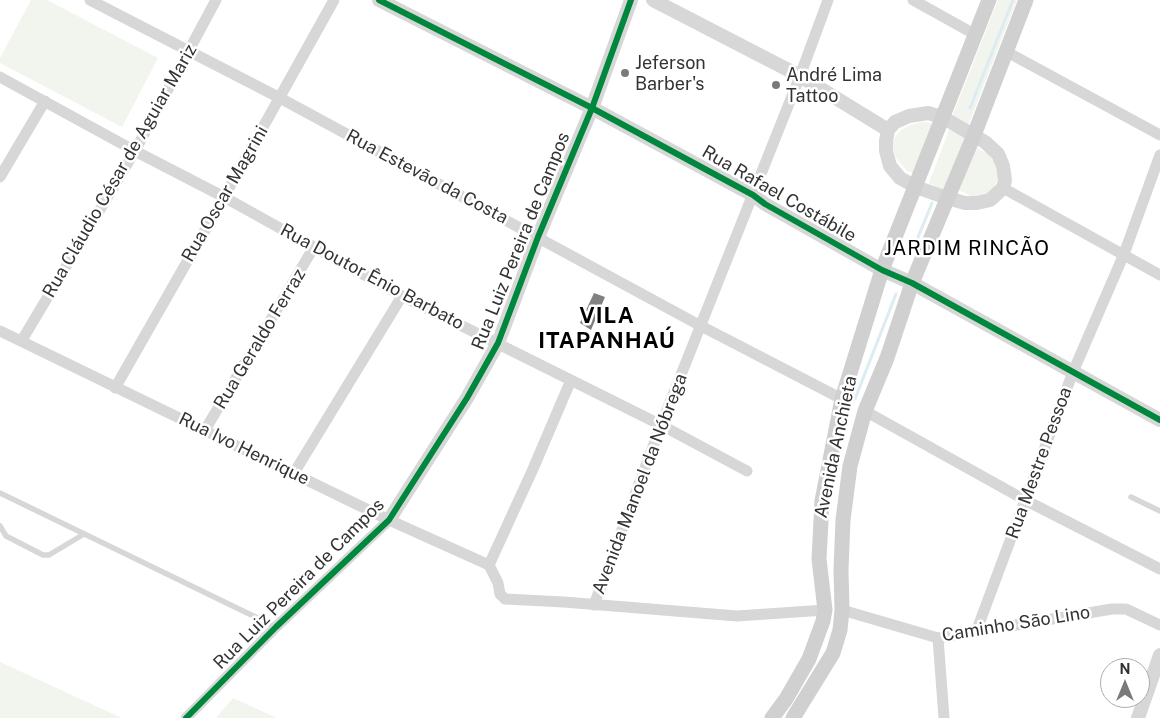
<!DOCTYPE html>
<html>
<head>
<meta charset="utf-8">
<style>
  body { margin:0 }
  #map { position:relative; width:1160px; height:718px; overflow:hidden; background:#fff; font-family:"Public Sans",sans-serif }
  canvas { display:block }
  .north { position:absolute; left:1100px; top:658px; width:50px; height:50px; box-sizing:border-box; background:#fff; border:1px solid #adadad; border-radius:50%; rotate:0deg; font-size:14px; font-weight:700; line-height:20px; text-align:center; color:#333 }
  .north::after { content:''; display:block; margin:auto; width:18px; height:22px; background:#7a7a7a; clip-path:polygon(50% 0,100% 100%,50% 72%,0 100%) }
</style>
</head>
<body>
<div id="map">
<canvas width="1160" height="718"></canvas>
<div class="north">N</div>
</div>
<script>
const ctx = document.querySelector('canvas').getContext('2d');
ctx.lineJoin = 'round';
function paint(path, color) {
  ctx.fillStyle = color;
  ctx.fill(path, 'evenodd');
}
function shape(rows) {
  const path = new Path2D();
  for (const r of rows) {
    path.moveTo(r[0], r[1]);
    for (let i = 2; i < r.length; i += 2) path.lineTo(r[i], r[i + 1]);
  }
  return path;
}
function stroke(path, color, width, dash) {
  ctx.strokeStyle = color;
  ctx.lineWidth = width;
  ctx.lineCap = dash ? 'butt' : 'round';
  ctx.setLineDash(dash || []);
  ctx.stroke(path);
}
function drawText(font, color, halo, rows, align = 'center') {
  ctx.font = font + ' "Public Sans",sans-serif';
  ctx.lineWidth = 5;
  ctx.setLineDash([]);
  ctx.textBaseline = 'middle';
  ctx.strokeStyle = halo;
  ctx.fillStyle = color;
  for (const [text, x, y, turn = 0] of rows) {
    ctx.save();
    ctx.translate(x, y);
    ctx.rotate((+turn || 0) * Math.PI / 180);
    ctx.textAlign = isNaN(turn) ? turn : align;
    if (halo) ctx.strokeText(text, 0, 0);
    ctx.fillText(text, 0, 0);
    ctx.restore();
  }
}
const green = shape([
  [31,0,47,0,158,58,122,127,0,63,0,58],
  [998,0,1017,0,968,126,952,117],
  [922,122,934,123,914,173,907,171,900,163,895,156,892,144,895,137,901,130,910,125],
  [949,130,965,137,943,190,929,183],
  [976,148,990,155,995,165,998,178,992,192,983,196,971,196,959,190],
  [0,662,122,718,0,718],
  [233,698,277,718,216,718]
]);
const stream = shape([
  [970,108,1013,0],
  [914,247,932,203],
  [855,399,896,294]
]);
const building = shape([
  [594,293,605,297,591,330,580,323]
]);
const service = shape([
  [0,493,276,627],
  [1131,497,1160,511],
  [0,526,6,536,43,555,49,555,84,534]
]);
const minor = shape([
  [90,0,280,98,701,326,842,399],
  [913,0,976,35],
  [1007,52,1160,135],
  [0,77,135,151,224,197,402,296,661,425,747,471],
  [0,177,45,101],
  [1003,188,1160,275],
  [0,331,389,520,489,565],
  [22,340,135,151,216,0],
  [115,388,224,197,334,0],
  [865,411,1025,500,1160,569],
  [205,430,314,247],
  [294,473,402,296],
  [489,565,498,583,500,594,505,599,564,602,737,616,825,610],
  [489,565,533,469,571,380],
  [594,605,661,425,800,76,828,0],
  [842,610,938,638,1112,609,1126,609,1160,625],
  [976,632,1073,372,1124,254,1160,155],
  [938,638,944,718],
  [186,718,276,627,389,520]
]);
const tertiary = shape([
  [379,0,592,108,753,195,765,204,882,270,912,283,1160,420],
  [653,0,800,76,888,130],
  [928,113,942,117,985,142,998,154,1003,166,1005,180,1003,188,990,200,977,203,965,203,947,198,916,187,900,178,890,166,886,151,886,141,888,130,895,122,909,116,928,113],
  [389,520,467,398,498,343,538,237,592,108,631,0],
  [1138,718,1160,655]
]);
const secondary = shape([
  [772,718,786,699,809,659,823,621,825,610,819,559,822,501,842,399,882,270,989,0],
  [793,718,833,653,840,630,842,610,841,570,843,520,850,466,865,411,887,358,912,283,974,135,1026,0]
]);
const cycleway = shape([
  [379,0,592,108,753,195,765,204,882,270,912,283,1160,420],
  [186,718,276,627,389,520,467,398,498,343,538,237,592,108,631,0]
]);
const markers = [
  [625,73,5,"#7a7a7a"],
  [776,85,5,"#7a7a7a"]
];
const poiNames = [
  ["Jeferson",635,63],
  ["Barber's",635,84],
  ["André Lima",786,75],
  ["Tattoo",786,96]
];
const streetNames = [
  ["Rua Cláudio César de Aguiar Mariz",120,171,-60],
  ["Rua Estevão da Costa",427,177,28],
  ["Rua Oscar Magrini",225,194,-60],
  ["Rua Rafael Costábile",779,194,30],
  ["Rua Luiz Pereira de Campos",521,241,-68],
  ["Rua Doutor Ênio Barbato",372,277,28],
  ["Rua Geraldo Ferraz",260,339,-59],
  ["Avenida Anchieta",836,447,-78],
  ["Rua Ivo Henrique",244,449,26],
  ["Rua Mestre Pessoa",1039,463,-70],
  ["Avenida Manoel da Nóbrega",640,484,-69],
  ["Rua Luiz Pereira de Campos",299,584,-45],
  ["Caminho São Lino",1016,624,-9]
];
const quarterNames = [
  ["JARDIM RINCÃO",967,249]
];
const districtNames = [
  ["VILA",607,316],
  ["ITAPANHAÚ",607,341]
];
paint(green, '#f1f5ed');
stroke(stream, '#ddebf3', 3);
paint(building, '#818181');
stroke(service, '#d7d7d7', 5.5);
stroke(minor, '#d7d7d7', 11);
stroke(tertiary, '#d7d7d7', 14);
stroke(secondary, '#d0d0d0', 15);
stroke(cycleway, '#00873e', 6);
for (const [x, y, r, color] of markers) {
  const dot = new Path2D();
  dot.arc(x, y, r, 0, 2 * Math.PI);
  ctx.fillStyle = color;
  ctx.fill(dot);
  stroke(dot, '#fff', 2);
}
drawText('18px', '#333', '#fff', poiNames, 'left');
drawText('18px', '#333', '#fff', streetNames);
ctx.letterSpacing = '1px';
drawText('20px', '#000', '#fff', quarterNames);
ctx.letterSpacing = '0px';
ctx.letterSpacing = '1px';
drawText('bold 22px', '#000', '#fff', districtNames);
ctx.letterSpacing = '0px';
</script>
</body>
</html>
